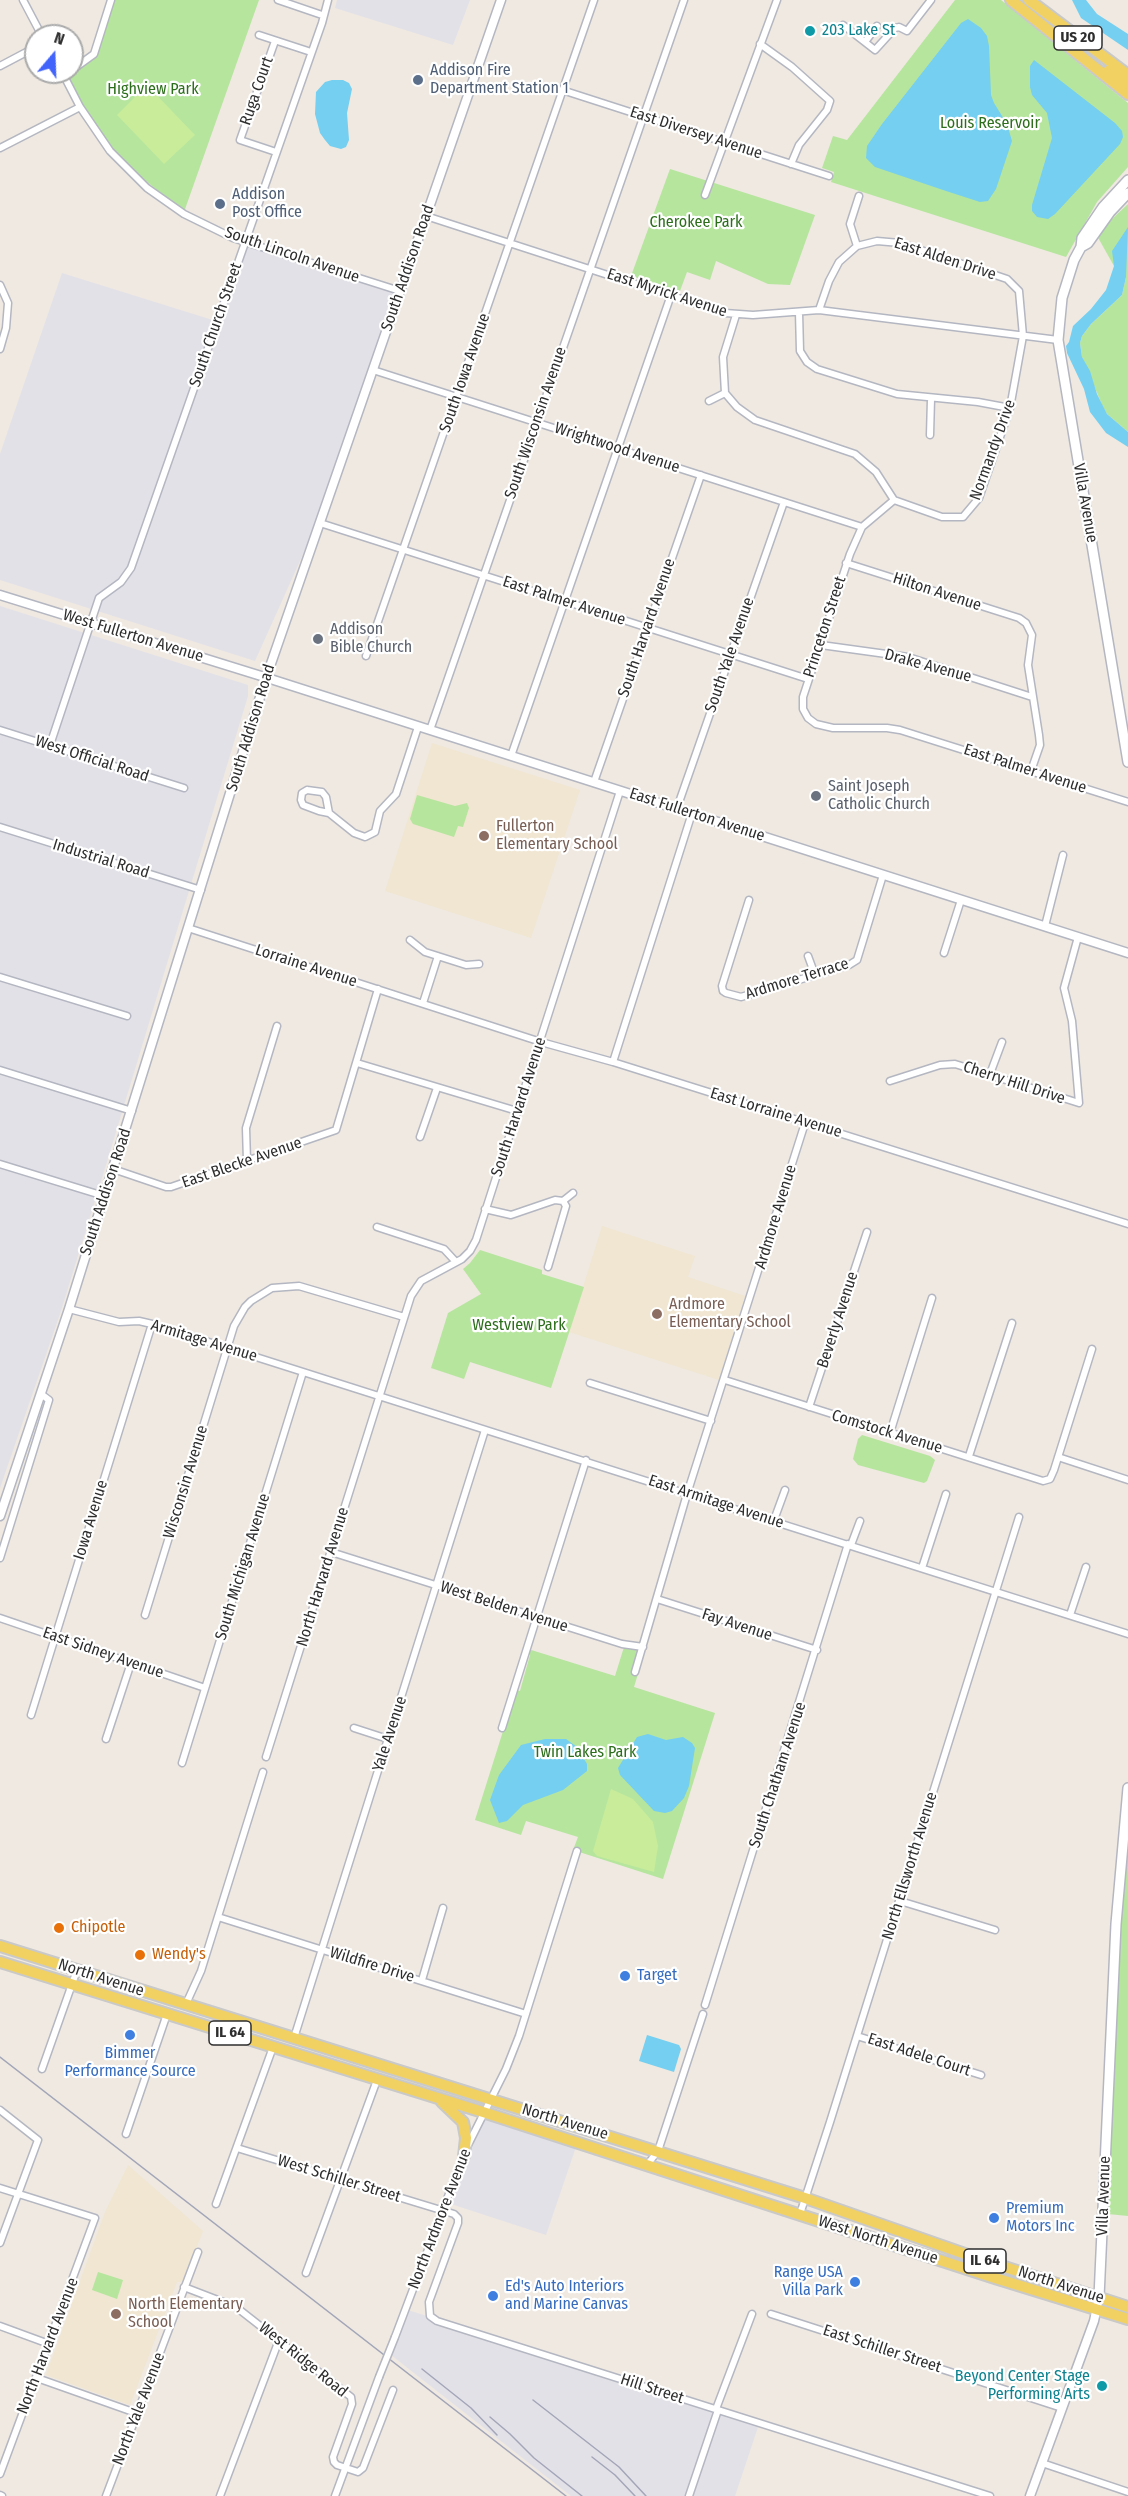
<!DOCTYPE html>
<html>
<head>
<meta charset="utf-8">
<style>
  body { margin:0 }
  #map { position:relative; width:1128px; height:2496px; overflow:hidden; background:#efe9e1; font-family:"Fira Sans Condensed",sans-serif }
  canvas { display:block }
  .north { position:absolute; left:24px; top:24px; width:60px; height:60px; box-sizing:border-box; background:#fff; border:2px solid #ababab; border-radius:50%; rotate:19deg; font-size:16px; font-weight:700; line-height:24px; text-align:center; color:#2e2e2e }
  .north::after { content:''; display:block; margin:auto; width:21px; height:27px; background:#4264fb; clip-path:polygon(50% 0,100% 100%,50% 72%,0 100%) }
</style>
</head>
<body>
<div id="map">
<canvas width="1128" height="2496"></canvas>
<div class="north">N</div>
</div>
<script>
const ctx = document.querySelector('canvas').getContext('2d');
ctx.lineJoin = 'round';
function paint(path, color) {
  ctx.fillStyle = color;
  ctx.fill(path, 'evenodd');
}
function shape(rows) {
  const path = new Path2D();
  for (const r of rows) {
    path.moveTo(r[0], r[1]);
    for (let i = 2; i < r.length; i += 2) path.lineTo(r[i], r[i + 1]);
  }
  return path;
}
function stroke(path, color, width, dash) {
  ctx.strokeStyle = color;
  ctx.lineWidth = width;
  ctx.lineCap = dash ? 'butt' : 'round';
  ctx.setLineDash(dash || []);
  ctx.stroke(path);
}
function drawText(font, color, halo, rows, align = 'center') {
  ctx.font = font + ' "Fira Sans Condensed",sans-serif';
  ctx.lineWidth = 4.5;
  ctx.setLineDash([]);
  ctx.textBaseline = 'middle';
  ctx.strokeStyle = halo;
  ctx.fillStyle = color;
  for (const [text, x, y, turn = 0] of rows) {
    ctx.save();
    ctx.translate(x, y);
    ctx.rotate((+turn || 0) * Math.PI / 180);
    ctx.textAlign = isNaN(turn) ? turn : align;
    if (halo) ctx.strokeText(text, 0, 0);
    ctx.fillText(text, 0, 0);
    ctx.restore();
  }
}
const industrial = shape([
  [337,0,470,0,453,45,335,8],
  [246,244,397,293,317,523,255,661,0,580,0,454,62,273,219,322],
  [0,606,248,685,248,696,106,1165,60,1314,0,1488],
  [484,2115,577,2144,546,2235,448,2203],
  [408,2310,759,2424,735,2496,571,2496,391,2355]
]);
const education = shape([
  [432,743,580,790,531,938,385,891],
  [602,1226,695,1256,688,1277,745,1296,719,1380,569,1332],
  [128,2165,203,2231,183,2282,177,2282,130,2405,46,2375,105,2212]
]);
const green = shape([
  [114,0,259,0,184,212,124,163,97,130,66,76,93,59,99,47],
  [955,0,1001,0,1128,103,1128,167,1097,202,1066,257,831,182,834,172,822,168,833,136,847,140],
  [670,169,815,215,790,285,768,284,716,261,710,280,687,272,680,291,631,276],
  [1128,204,1128,432,1107,414,1103,407,1082,357,1080,343,1082,336,1091,324,1122,295,1126,277,1114,266,1096,234],
  [417,795,455,806,467,803,469,808,463,827,458,826,454,837,413,824,410,819],
  [480,1250,542,1270,542,1274,584,1287,551,1388,470,1362,464,1379,431,1368,448,1313,481,1294,463,1269,470,1263],
  [862,1435,930,1456,935,1460,927,1481,924,1483,858,1465,853,1459,858,1439],
  [624,1647,645,1651,634,1687,715,1713,663,1879,573,1850,578,1837,526,1821,521,1835,475,1820,516,1690,520,1691,530,1655,527,1653,528,1649,615,1676],
  [1128,1829,1128,2216,1108,2214,1121,1918],
  [98,2272,123,2280,117,2299,92,2290]
]);
const pitch = shape([
  [147,85,195,135,164,164,117,115],
  [611,1789,633,1799,653,1822,658,1846,654,1872,597,1856,593,1851]
]);
const water = shape([
  [1072,0,1086,0,1097,14,1128,34,1128,50,1081,18],
  [968,19,981,28,987,36,989,46,991,95,994,103,1007,124,1012,141,996,189,988,201,980,202,946,191,875,167,866,158,867,146,882,124,961,23],
  [1034,60,1115,123,1122,131,1123,137,1120,144,1055,214,1048,219,1037,217,1032,211,1032,205,1052,138,1047,113,1032,95,1030,87,1030,66],
  [332,80,343,80,349,83,352,89,347,113,349,140,346,147,341,149,330,146,325,140,320,133,315,114,316,92,325,82],
  [1128,227,1126,277,1122,295,1091,324,1082,336,1080,343,1082,357,1090,371,1097,394,1107,414,1128,432,1128,447,1106,433,1090,412,1084,389,1067,353,1066,346,1069,342,1073,326,1091,309,1106,290,1114,266,1112,251],
  [648,1734,666,1740,683,1737,692,1743,695,1748,689,1786,684,1798,672,1811,665,1813,654,1811,620,1775,618,1768,637,1737],
  [545,1739,566,1739,577,1747,587,1764,587,1771,563,1790,523,1805,507,1821,499,1823,490,1800,499,1775,521,1745],
  [647,2035,679,2045,681,2049,674,2072,639,2061]
]);
const minor = shape([
  [23,0,42,36],
  [278,0,322,15],
  [843,25,875,50,895,28,899,27,907,31,931,0],
  [259,35,311,52],
  [275,41,240,140,276,152],
  [865,42,877,26],
  [760,44,792,67,830,101,827,110,799,145,791,164],
  [0,66,36,47],
  [72,70,94,54,111,0],
  [62,72,80,107,110,151,147,188,184,214,233,238,400,291],
  [562,90,829,176],
  [0,148,80,107],
  [705,195,777,0],
  [426,216,725,313,753,315,819,310,1058,340],
  [857,246,850,224,859,196],
  [0,285,8,303,6,328,0,349],
  [799,312,800,351,807,362,817,369,897,394,978,402,1010,408],
  [373,370,862,527],
  [725,393,737,407,755,420,855,454,876,472,894,500,942,517,963,517,979,498,1010,408,1023,336,1019,291,1007,279,900,243,877,241,857,246,839,262,829,281,819,310],
  [709,401,725,393,723,357,736,315],
  [930,435,931,399],
  [894,500,862,527,850,554,803,697,803,709,808,718,816,724,833,728,887,728,900,730,1128,802],
  [320,523,808,679],
  [846,563,1019,618,1026,623,1032,635,1028,665,1039,735,1040,745,1031,771],
  [821,645,908,657,1032,697],
  [366,656,594,0],
  [0,730,184,788],
  [430,730,684,0],
  [50,745,99,598,121,582,131,568,322,23,328,0],
  [511,756,671,295],
  [594,782,701,475],
  [307,790,322,792,326,797,329,813,319,811,303,805,301,800,302,793,307,790],
  [677,808,784,502],
  [329,813,354,833,365,837,375,832,380,811,396,794,418,727],
  [0,827,201,890],
  [749,900,722,986,723,991,726,993,741,997,849,965,857,960,883,875],
  [1045,926,1063,855],
  [188,928,541,1042,613,1062,1128,1224],
  [410,940,425,952,466,965,479,964],
  [944,953,961,900],
  [808,956,815,975],
  [0,977,127,1016],
  [423,1003,438,956],
  [613,1062,692,813],
  [357,1063,517,1111],
  [0,1070,132,1111],
  [990,1074,1002,1042],
  [890,1081,940,1065,955,1064,1079,1103,1072,1021,1064,988,1078,937],
  [420,1137,437,1088],
  [247,1161,246,1128,277,1026],
  [0,1164,104,1196],
  [113,1169,166,1187,171,1187,336,1130,378,989],
  [563,1201,573,1193],
  [485,1209,511,1215,555,1200,563,1201],
  [377,1227,444,1249,456,1262],
  [548,1267,566,1206,563,1201],
  [69,1309,119,1322,139,1321,152,1324,1128,1634],
  [725,1380,1043,1481,1050,1479,1054,1470,1092,1349],
  [590,1383,711,1421],
  [809,1407,867,1232],
  [890,1433,932,1298],
  [969,1456,1012,1323],
  [1058,1457,1128,1480],
  [774,1520,785,1490],
  [851,1545,860,1521],
  [331,1552,622,1644,643,1647],
  [0,1558,49,1400,41,1394],
  [922,1568,946,1494],
  [657,1599,817,1650],
  [145,1615,234,1326,245,1307,251,1301,272,1288,299,1286,404,1317],
  [1070,1615,1086,1567],
  [0,1618,205,1688],
  [635,1672,687,1494,805,1123],
  [31,1715,152,1324],
  [354,1728,388,1739],
  [502,1728,586,1460],
  [106,1739,131,1663],
  [266,1757,411,1296,421,1281,462,1259,470,1251,476,1240,620,791],
  [182,1763,303,1372],
  [900,1901,995,1930],
  [218,1917,526,2014],
  [422,1980,443,1908],
  [186,2004,201,1971,263,1772],
  [705,2005,848,1544],
  [857,2036,981,2075],
  [294,2038,485,1430],
  [42,2069,77,1970],
  [0,2110,38,2140,0,2243],
  [126,2134,167,2014],
  [468,2145,506,2069,519,2036,577,1851],
  [237,2148,454,2214,458,2218,458,2223,429,2302,430,2316,437,2321,990,2496],
  [647,2165,658,2151,703,2014],
  [0,2188,95,2218,0,2474],
  [216,2204,273,2047],
  [800,2214,830,2122,1019,1517],
  [306,2273,377,2080],
  [184,2287,236,2307,351,2397,352,2404,333,2457,334,2462,337,2465,358,2472,363,2468,393,2390],
  [771,2314,1062,2408],
  [0,2326,49,2344],
  [395,2337,464,2154],
  [37,2378,136,2413],
  [716,2409,752,2314],
  [1042,2463,1128,2492],
  [0,2495,2,2496],
  [106,2496,198,2252],
  [220,2496,279,2340],
  [335,2496,379,2377],
  [689,2496,718,2410]
]);
const tertiary = shape([
  [0,595,258,675,1128,953],
  [0,1516,69,1309,266,678,501,0],
  [1030,2496,1094,2321,1099,2297]
]);
const secondary = shape([
  [1128,180,1103,207,1082,238,1081,247,1074,260,1062,298,1058,340,1128,762],
  [1081,247,1088,243,1110,212,1128,193],
  [1099,2297,1116,1924,1128,1788]
]);
const primary = shape([
  [1011,0,1128,94],
  [1029,0,1128,75],
  [1108,71,1128,85],
  [0,1946,805,2198,971,2256,1128,2307],
  [0,1962,483,2112,995,2278,1128,2319],
  [442,2102,463,2122,466,2138,464,2156]
]);
const rail = shape([
  [0,2057,566,2496],
  [422,2369,471,2408,497,2435],
  [533,2400,619,2467,646,2496],
  [490,2417,510,2434,534,2458,582,2496],
  [592,2457,615,2475,635,2496]
]);
const minorBridge = shape([
  [379,2377,395,2337]
]);
const markers = [
  [810,31,6,"#0f9aa8"],
  [418,80,6,"#5c6f8a"],
  [220,204,6,"#5c6f8a"],
  [318,639,6,"#6b7280"],
  [816,796,6,"#6b7280"],
  [484,836,6,"#8d6e63"],
  [657,1314,6,"#8d6e63"],
  [59,1928,6,"#e8710a"],
  [140,1955,6,"#e8710a"],
  [625,1976,6,"#3f7fe0"],
  [130,2035,6,"#3f7fe0"],
  [994,2218,6,"#3f7fe0"],
  [855,2282,6,"#3f7fe0"],
  [493,2296,6,"#3f7fe0"],
  [116,2314,6,"#8d6e63"],
  [1102,2386,6,"#0f9aa8"]
];
const shields = [
  [1078,38,48],
  [230,2033,42],
  [985,2261,42]
];
const shieldNames = [
  ["US 20",1078,38],
  ["IL 64",230,2033],
  ["IL 64",985,2261]
];
const cultureNames = [
  ["203 Lake St",822,31],
  ["Beyond Center Stage",1090,2377,"right"],
  ["Performing Arts",1090,2395,"right"]
];
const serviceNames = [
  ["Addison Fire",430,71],
  ["Department Station 1",430,89],
  ["Addison",232,195],
  ["Post Office",232,213]
];
const parkNames = [
  ["Highview Park",153,90],
  ["Louis Reservoir",990,124],
  ["Cherokee Park",696,223],
  ["Westview Park",519,1326],
  ["Twin Lakes Park",585,1753]
];
const streetNames = [
  ["Ruga Court",257,91,-71],
  ["East Diversey Avenue",696,133,18],
  ["South Lincoln Avenue",292,255,19],
  ["East Alden Drive",945,259,18],
  ["South Addison Road",408,268,-71],
  ["East Myrick Avenue",667,293,18],
  ["South Church Street",216,325,-71],
  ["South Iowa Avenue",465,373,-71],
  ["South Wisconsin Avenue",536,423,-71],
  ["Wrightwood Avenue",617,448,18],
  ["Normandy Drive",993,450,-70],
  ["Villa Avenue",1085,503,80],
  ["Hilton Avenue",937,592,18],
  ["East Palmer Avenue",564,601,18],
  ["Princeton Street",825,627,-72],
  ["South Harvard Avenue",647,628,-71],
  ["West Fullerton Avenue",133,636,17],
  ["South Yale Avenue",730,655,-71],
  ["Drake Avenue",928,666,15],
  ["South Addison Road",251,728,-73],
  ["West Official Road",92,759,18],
  ["East Palmer Avenue",1025,769,18],
  ["East Fullerton Avenue",697,815,18],
  ["Industrial Road",101,859,17],
  ["Lorraine Avenue",306,966,18],
  ["Ardmore Terrace",797,979,-17],
  ["Cherry Hill Drive",1014,1083,18],
  ["South Harvard Avenue",519,1107,-72],
  ["East Lorraine Avenue",776,1113,17],
  ["East Blecke Avenue",242,1163,-19],
  ["South Addison Road",106,1192,-72],
  ["Ardmore Avenue",776,1217,-73],
  ["Beverly Avenue",838,1320,-72],
  ["Armitage Avenue",204,1341,17],
  ["Comstock Avenue",887,1432,17],
  ["Wisconsin Avenue",186,1482,-73],
  ["East Armitage Avenue",716,1502,18],
  ["Iowa Avenue",91,1520,-73],
  ["South Michigan Avenue",243,1567,-73],
  ["North Harvard Avenue",323,1577,-73],
  ["West Belden Avenue",504,1607,18],
  ["Fay Avenue",737,1625,18],
  ["East Sidney Avenue",103,1653,19],
  ["Yale Avenue",390,1734,-72],
  ["South Chatham Avenue",778,1775,-72],
  ["North Ellsworth Avenue",910,1866,-73],
  ["Wildfire Drive",372,1965,17],
  ["North Avenue",101,1978,18],
  ["East Adele Court",919,2055,18],
  ["North Avenue",565,2122,17],
  ["West Schiller Street",339,2179,17],
  ["Villa Avenue",1104,2196,-88],
  ["North Ardmore Avenue",440,2219,-69],
  ["West North Avenue",878,2240,18],
  ["North Avenue",1061,2285,18],
  ["North Harvard Avenue",48,2346,-69],
  ["East Schiller Street",882,2349,18],
  ["West Ridge Road",303,2360,39],
  ["Hill Street",652,2389,18],
  ["North Yale Avenue",139,2409,-69]
];
const worshipNames = [
  ["Addison",330,630],
  ["Bible Church",330,648],
  ["Saint Joseph",828,787],
  ["Catholic Church",828,805]
];
const educationNames = [
  ["Fullerton",496,827],
  ["Elementary School",496,845],
  ["Ardmore",669,1305],
  ["Elementary School",669,1323],
  ["North Elementary",128,2305],
  ["School",128,2323]
];
const foodNames = [
  ["Chipotle",71,1928],
  ["Wendy's",152,1955]
];
const shopNames = [
  ["Target",637,1976],
  ["Bimmer",130,2054,"center"],
  ["Performance Source",130,2072,"center"],
  ["Premium",1006,2209],
  ["Motors Inc",1006,2227],
  ["Range USA",843,2273,"right"],
  ["Villa Park",843,2291,"right"],
  ["Ed's Auto Interiors",505,2287],
  ["and Marine Canvas",505,2305]
];
paint(industrial, '#e3e1e8');
paint(education, '#f0e6d1');
paint(green, '#b6e59e');
paint(pitch, '#c9ec9a');
paint(water, '#75cff0');
stroke(minor, '#b4b7c1', 9);
stroke(tertiary, '#b4b7c1', 11);
stroke(secondary, '#b4b7c1', 12);
stroke(primary, '#c9c9c9', 14);
stroke(minor, '#fff', 6);
stroke(tertiary, '#fff', 8);
stroke(secondary, '#fff', 9);
stroke(primary, '#f2d163', 10);
stroke(rail, '#a3a6b8', 1.5);
stroke(minorBridge, '#b4b7c1', 9, []);
stroke(minorBridge, '#fff', 6);
for (const [x, y, r, color] of markers) {
  const dot = new Path2D();
  dot.arc(x, y, r, 0, 2 * Math.PI);
  ctx.fillStyle = color;
  ctx.fill(dot);
  stroke(dot, '#fff', 2);
}
for (const [x, y, w] of shields) {
  const box = new Path2D();
  box.roundRect(x - w / 2, y - 12, w, 24, 4.5);
  ctx.fillStyle = '#fff';
  ctx.fill(box);
  stroke(box, '#2e2e2e', 1.5);
}
drawText('bold 15px', '#2e2e2e', null, shieldNames);
drawText('16px', '#0d838f', '#fff', cultureNames, 'left');
drawText('16px', '#4e5e75', '#fff', serviceNames, 'left');
drawText('16px', '#2c6e1b', '#fff', parkNames);
drawText('16px', '#2e2e2e', '#fff', streetNames);
drawText('16px', '#5b616d', '#fff', worshipNames, 'left');
drawText('16px', '#785e54', '#fff', educationNames, 'left');
drawText('16px', '#c56008', '#fff', foodNames, 'left');
drawText('16px', '#366cbe', '#fff', shopNames, 'left');
</script>
</body>
</html>
